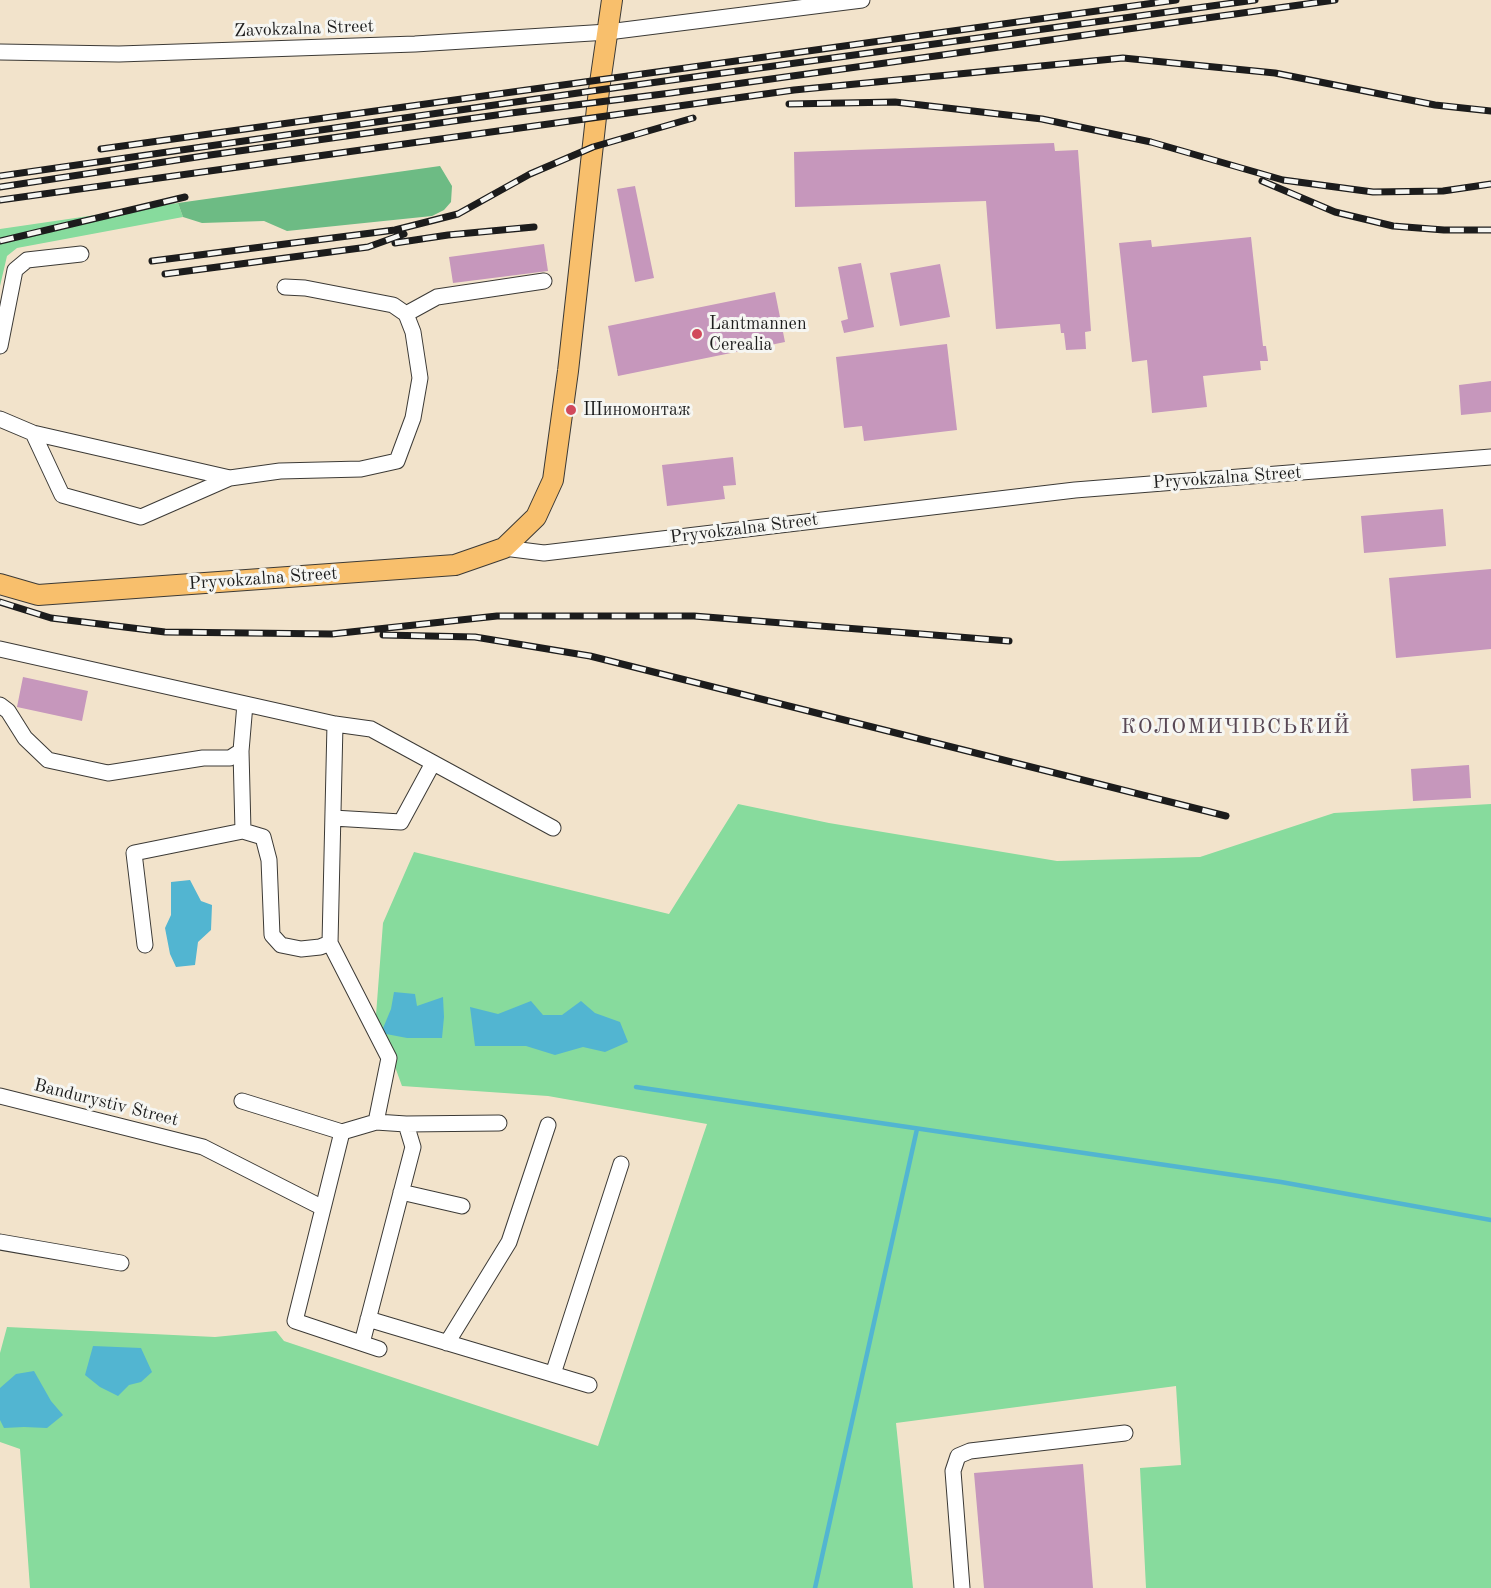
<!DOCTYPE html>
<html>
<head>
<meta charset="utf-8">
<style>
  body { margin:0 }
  canvas { display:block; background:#f2e3cb }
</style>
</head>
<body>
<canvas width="1491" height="1588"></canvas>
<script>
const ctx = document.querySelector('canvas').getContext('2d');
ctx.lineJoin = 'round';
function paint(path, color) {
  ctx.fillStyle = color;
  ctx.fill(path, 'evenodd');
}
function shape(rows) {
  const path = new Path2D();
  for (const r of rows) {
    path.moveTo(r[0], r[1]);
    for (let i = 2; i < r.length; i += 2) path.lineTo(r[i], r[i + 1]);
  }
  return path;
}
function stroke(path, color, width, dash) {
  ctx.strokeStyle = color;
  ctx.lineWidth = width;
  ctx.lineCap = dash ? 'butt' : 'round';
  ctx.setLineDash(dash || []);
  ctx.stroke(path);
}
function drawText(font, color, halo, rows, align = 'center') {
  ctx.font = font + ' "Old Standard TT",serif';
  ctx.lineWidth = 6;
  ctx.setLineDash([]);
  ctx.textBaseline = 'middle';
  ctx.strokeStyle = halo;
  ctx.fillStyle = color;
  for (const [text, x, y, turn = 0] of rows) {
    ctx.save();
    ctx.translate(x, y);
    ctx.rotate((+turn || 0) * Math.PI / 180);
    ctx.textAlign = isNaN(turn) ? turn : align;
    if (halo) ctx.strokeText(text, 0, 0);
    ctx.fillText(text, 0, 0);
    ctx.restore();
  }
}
const green = shape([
  [178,203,183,217,17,248,7,256,0,286,0,229],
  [738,804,829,823,1057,861,1200,857,1334,813,1491,804,1491,1588,1146,1588,1140,1468,1181,1465,1176,1386,896,1423,913,1588,30,1588,20,1449,0,1442,0,1353,7,1327,215,1337,276,1331,284,1341,598,1446,707,1124,548,1096,402,1086,376,1015,383,923,414,852,669,914]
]);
const forest = shape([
  [440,166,452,186,451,202,444,210,432,216,287,231,264,221,202,223,183,217,178,203]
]);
const water = shape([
  [190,880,201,901,212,905,211,930,198,942,195,965,176,967,170,954,165,928,171,915,171,882],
  [394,992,415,994,417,1006,443,997,444,1017,442,1038,407,1038,381,1033,391,1009],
  [531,1001,543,1015,562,1015,581,1001,595,1013,620,1022,628,1042,605,1052,583,1047,555,1055,526,1046,475,1046,470,1007,498,1014],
  [93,1346,141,1348,152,1372,141,1382,129,1385,118,1396,100,1387,85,1375],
  [34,1371,51,1401,63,1415,47,1428,24,1427,4,1428,0,1420,0,1388,16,1374]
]);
const stream = shape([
  [636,1087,1281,1182,1491,1220],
  [815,1588,917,1129]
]);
const building = shape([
  [1054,143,1055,151,1078,150,1091,331,1085,332,1086,349,1066,350,1064,333,1061,333,1060,324,996,329,986,201,795,207,794,152],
  [635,186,654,278,635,282,617,189],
  [1251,237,1263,346,1266,346,1268,361,1260,361,1261,370,1203,376,1207,407,1152,413,1147,360,1132,362,1119,243,1151,240,1152,247],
  [544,244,548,271,453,283,449,257],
  [861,263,874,327,844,333,841,321,848,319,838,267],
  [940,264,950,317,900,326,890,273],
  [775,292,785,342,618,376,608,326],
  [947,344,957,430,864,441,862,426,844,428,836,357],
  [1491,381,1491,412,1461,415,1459,385],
  [733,457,736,485,723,486,725,499,667,506,662,465],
  [1443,509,1446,546,1364,553,1361,516],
  [1491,569,1491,649,1396,658,1389,578],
  [23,677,88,691,82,721,17,707],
  [1469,765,1471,798,1413,801,1411,769],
  [1083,1464,1093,1588,984,1588,974,1473]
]);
const minor = shape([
  [0,52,119,54,415,44,608,32,862,0],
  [406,314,437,297,544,281],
  [0,346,15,270,27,260,81,254],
  [0,419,33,433,230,478,280,471,361,469,397,461,413,418,420,378,413,332,406,314,393,305,305,288,285,287],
  [33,433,62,495,141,517,230,478],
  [504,548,544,553,1075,490,1491,457],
  [0,649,335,724,371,729,553,828],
  [0,705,8,711,25,738,48,760,108,773,203,758,230,758,241,751,245,704],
  [335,724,330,943,389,1058,376,1122],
  [241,751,243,831],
  [333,818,401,822,433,763],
  [145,945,134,853,243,831,263,837,269,860,272,935,281,945,301,949,320,947,330,943],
  [0,1096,203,1147,323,1208],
  [242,1101,342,1132,376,1122,406,1124,413,1147,362,1343],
  [406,1124,499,1123],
  [342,1132,295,1321,379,1349],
  [401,1192,462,1206],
  [0,1242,121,1263],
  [368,1319,589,1385],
  [447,1343,509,1242,548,1125],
  [553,1374,621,1164],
  [962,1588,953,1471,958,1456,970,1451,1125,1433]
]);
const major = shape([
  [0,584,38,595,455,565,504,548,536,517,553,480,568,371,599,90,612,0]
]);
const rail = shape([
  [789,104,895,102,1042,119,1151,142,1283,180,1373,192,1443,191,1491,184],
  [101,149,1176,0],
  [0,176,599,90,1255,0],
  [1262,181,1335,212,1393,226,1444,230,1491,230],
  [0,187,210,155,511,113,671,93,1335,0],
  [0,200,794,90,1123,58,1275,73,1435,105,1491,111],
  [0,241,185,197],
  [395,243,448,235,534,227],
  [152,261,395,230,458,214,530,174,593,147,693,118],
  [165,274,368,247,404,234],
  [0,602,51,618,165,632,332,634,497,616,694,616,1009,641],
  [383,635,475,637,590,656,1226,816]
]);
const markers = [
  [697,334,6,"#d1495b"],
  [571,410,6,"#d1495b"]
];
const streetNames = [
  ["Zavokzalna Street",304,29,-2],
  ["Pryvokzalna Street",1227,478,-4],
  ["Pryvokzalna Street",744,529,-7],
  ["Pryvokzalna Street",263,579,-4],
  ["Bandurystiv Street",106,1103,14]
];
const poiNames = [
  ["Lantmannen",709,324],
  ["Cerealia",709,345],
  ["Шиномонтаж",583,410]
];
const quarterNames = [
  ["КОЛОМИЧІВСЬКИЙ",1236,727]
];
paint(green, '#87db9d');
paint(forest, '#6dbb84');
paint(water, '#52b5d1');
stroke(stream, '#52b5d1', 4.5);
paint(building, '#c697bc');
stroke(minor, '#3c3a36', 17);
stroke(major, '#3c3a36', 22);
stroke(minor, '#fff', 15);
stroke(major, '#f8bf6c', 20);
stroke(rail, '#1c1c1c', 7);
stroke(rail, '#f6f6f2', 4.5, [14]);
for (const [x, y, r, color] of markers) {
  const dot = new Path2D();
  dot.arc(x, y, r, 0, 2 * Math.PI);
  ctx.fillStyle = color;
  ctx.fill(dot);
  stroke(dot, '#f6f6f2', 2);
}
drawText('18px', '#1c1c1c', '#f6f6f2', streetNames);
drawText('18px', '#1c1c1c', '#f6f6f2', poiNames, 'left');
ctx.letterSpacing = '1.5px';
drawText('21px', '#584754', '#f6f6f2', quarterNames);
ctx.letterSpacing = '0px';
</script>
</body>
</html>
